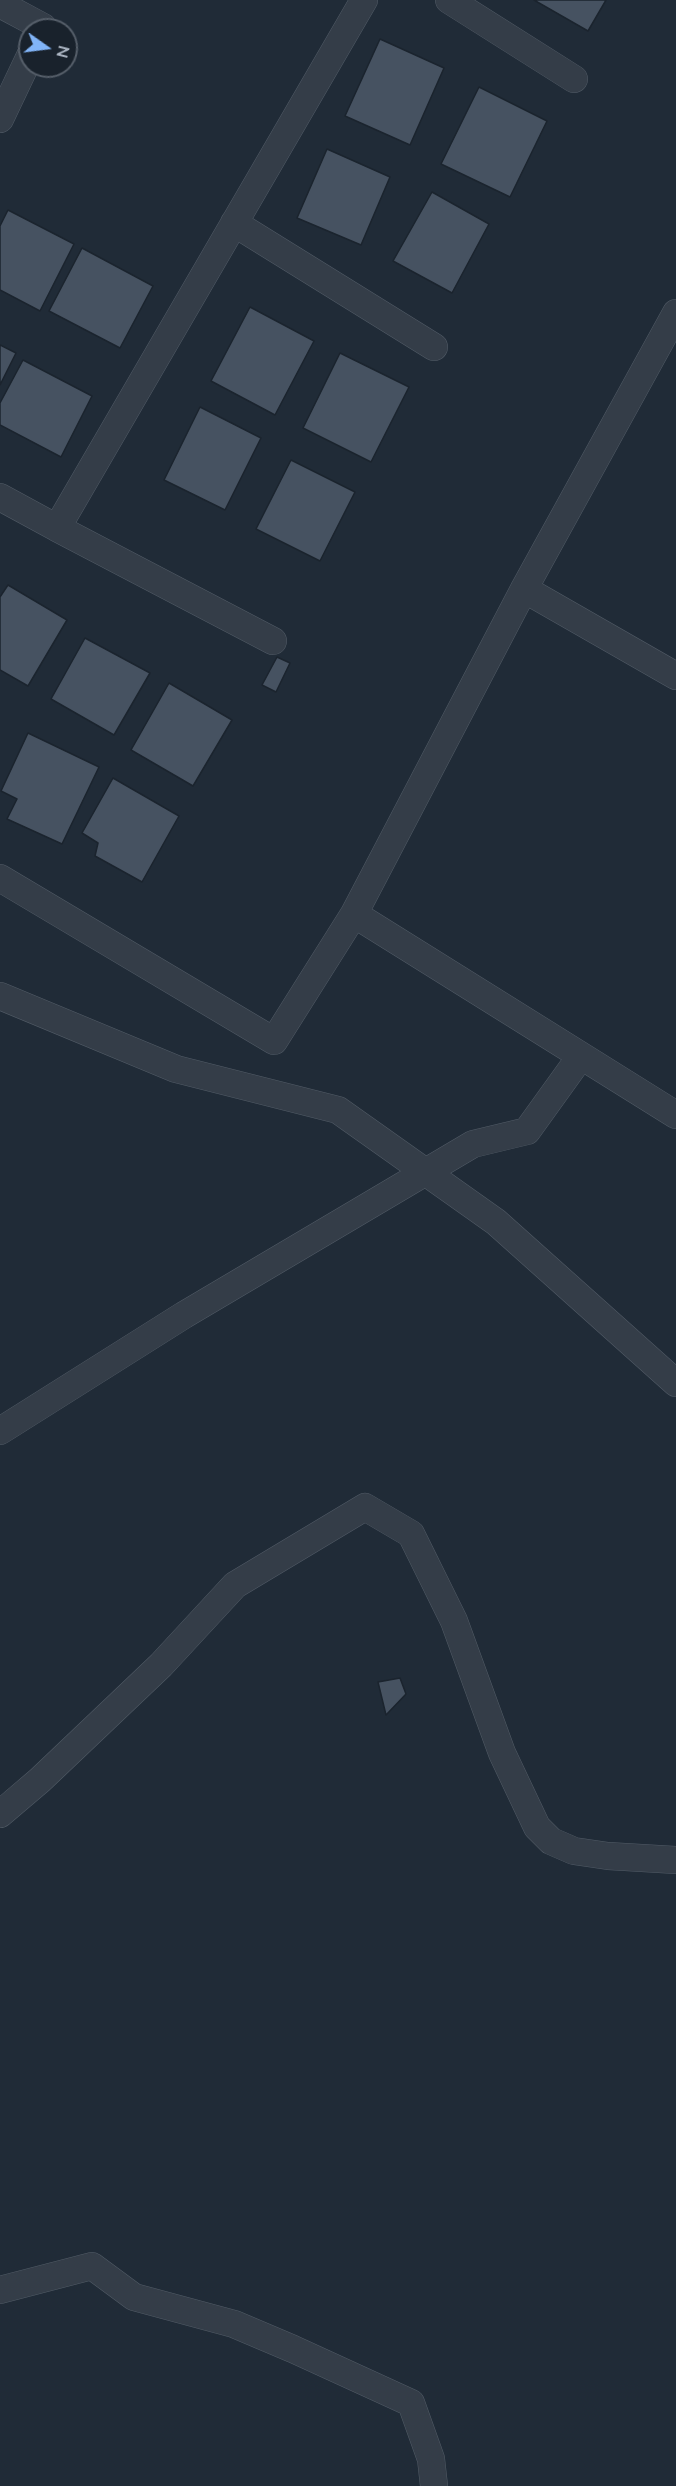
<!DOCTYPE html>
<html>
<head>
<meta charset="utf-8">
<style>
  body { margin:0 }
  #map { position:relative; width:676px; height:2486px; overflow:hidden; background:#202b37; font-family:Mulish,sans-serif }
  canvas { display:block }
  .north { position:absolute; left:18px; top:18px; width:60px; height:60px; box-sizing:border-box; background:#19222c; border:2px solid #555e69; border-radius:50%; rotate:104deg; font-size:16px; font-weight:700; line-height:24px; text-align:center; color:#aeb8c5 }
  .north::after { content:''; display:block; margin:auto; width:21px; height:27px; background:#81b4f7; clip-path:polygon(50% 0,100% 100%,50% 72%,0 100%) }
</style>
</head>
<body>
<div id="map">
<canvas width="676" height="2486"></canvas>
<div class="north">N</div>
</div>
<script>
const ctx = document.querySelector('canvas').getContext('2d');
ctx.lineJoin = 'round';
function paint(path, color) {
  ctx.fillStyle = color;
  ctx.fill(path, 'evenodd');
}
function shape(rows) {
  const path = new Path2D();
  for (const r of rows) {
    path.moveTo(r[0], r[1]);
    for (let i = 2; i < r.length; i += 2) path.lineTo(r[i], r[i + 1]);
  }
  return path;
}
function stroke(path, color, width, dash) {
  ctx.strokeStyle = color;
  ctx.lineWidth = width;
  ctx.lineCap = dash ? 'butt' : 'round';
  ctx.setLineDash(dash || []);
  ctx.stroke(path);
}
const building = shape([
  [534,0,606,0,588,31,534,0],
  [380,39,444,68,410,145,345,116,380,39],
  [479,87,547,121,510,197,441,164,479,87],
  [327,149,390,177,361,245,297,218,327,149],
  [432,192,489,224,452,293,393,261,432,192],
  [8,210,74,244,40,311,0,290,0,226,8,210],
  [82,248,153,286,120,348,49,311,82,248],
  [250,307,314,341,275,415,211,381,250,307],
  [0,345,16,353,0,385,0,345],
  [340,353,409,387,371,462,303,428,340,353],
  [23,360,92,396,61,457,0,425,0,403,23,360],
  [200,407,261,438,225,510,164,480,200,407],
  [291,460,355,492,320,561,256,529,291,460],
  [8,585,67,620,28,686,0,670,0,597,8,585],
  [85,638,150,673,114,735,51,699,85,638],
  [277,657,290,663,276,692,262,685,277,657],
  [169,683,232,720,193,786,131,750,169,683],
  [28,733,99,767,62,844,7,819,17,799,1,791,28,733],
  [113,778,179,816,142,882,95,856,98,843,82,833,113,778],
  [400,1678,406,1694,386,1715,378,1682,400,1678]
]);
const minor = shape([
  [449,0,574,79],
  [0,4,43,27,42,30],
  [0,119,30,56],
  [234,223,434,347],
  [676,313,524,589,354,914,676,1115],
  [0,497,57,528,364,0],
  [57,528,273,641],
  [524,589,676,676],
  [0,878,274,1041,354,914],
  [0,996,176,1069,338,1110,496,1222,676,1383],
  [0,1431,184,1315,473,1144,527,1131,581,1056],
  [0,1814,40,1780,161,1665,235,1585,365,1507,411,1534,454,1621,502,1753,537,1827,551,1841,574,1851,608,1856,676,1860],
  [0,2290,92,2266,134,2297,234,2324,293,2349,411,2403,431,2459,434,2486]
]);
paint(building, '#465261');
stroke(building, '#1b242e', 1.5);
stroke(minor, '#515b66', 28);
stroke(minor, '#343d48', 27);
</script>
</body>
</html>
